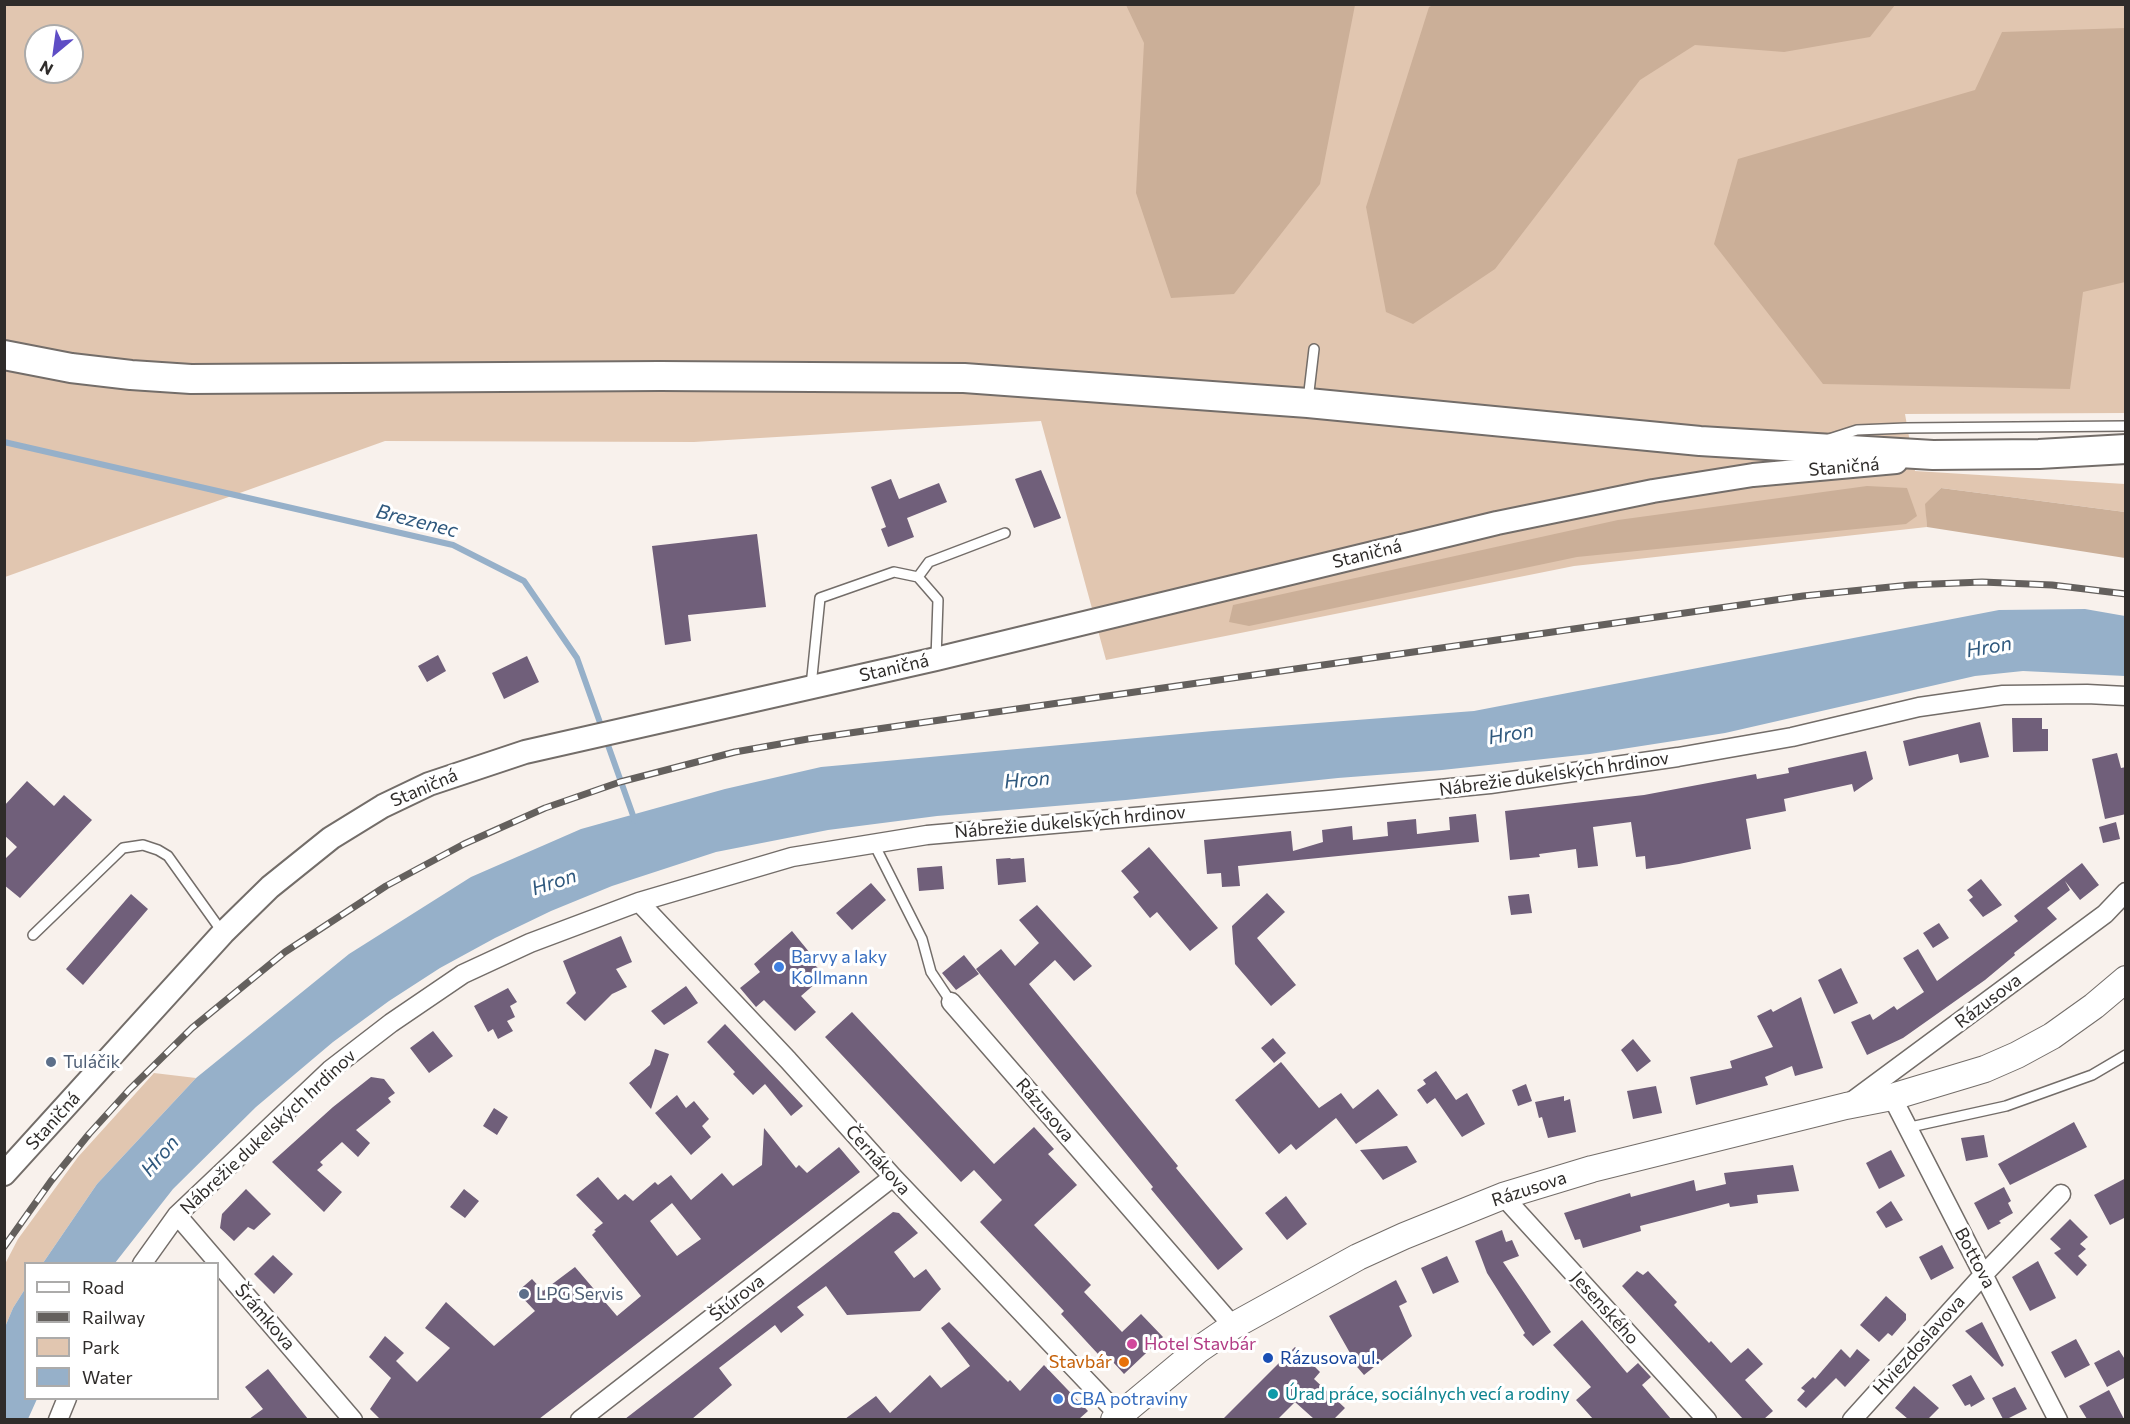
<!DOCTYPE html>
<html>
<head>
<meta charset="utf-8">
<style>
  body { margin:0 }
  #map { position:relative; width:2130px; height:1424px; overflow:hidden; background:#f8f1ec; font-family:Commissioner,sans-serif }
  canvas { display:block }
  .frame { position:absolute; inset:0; border:6px solid #2f2c2a; pointer-events:none }
  .legend { position:absolute; left:24px; top:1262px; width:195px; height:138px; box-sizing:border-box; background:#fff; border:2px solid #acabaa; margin:0; padding:8px 10px; list-style:none; font-size:18px; color:#2f2c2a }
  .legend li { display:flex; align-items:center; gap:12px; height:30px }
  .legend b { width:30px; border:2px solid #acabaa }
  .north { position:absolute; left:24px; top:24px; width:60px; height:60px; box-sizing:border-box; background:#fff; border:2px solid #acabaa; border-radius:50%; rotate:209deg; font-size:16px; font-weight:700; line-height:24px; text-align:center; color:#2f2c2a }
  .north::after { content:''; display:block; margin:auto; width:21px; height:27px; background:#5e4dc5; clip-path:polygon(50% 0,100% 100%,50% 72%,0 100%) }
</style>
</head>
<body>
<div id="map">
<canvas width="2130" height="1424"></canvas>
<div class="frame"></div>
<ul class="legend">
<li><b style="height:8px;background:#fff"></b>Road</li>
<li><b style="height:8px;background:#64605d"></b>Railway</li>
<li><b style="height:16px;background:#e1c6b0"></b>Park</li>
<li><b style="height:16px;background:#96b0c9"></b>Water</li>
</ul>
<div class="north">N</div>
</div>
<script>
const ctx = document.querySelector('canvas').getContext('2d');
ctx.lineJoin = 'round';
function paint(path, color) {
  ctx.fillStyle = color;
  ctx.fill(path, 'evenodd');
}
function shape(rows) {
  const path = new Path2D();
  for (const r of rows) {
    path.moveTo(r[0], r[1]);
    for (let i = 2; i < r.length; i += 2) path.lineTo(r[i], r[i + 1]);
  }
  return path;
}
function stroke(path, color, width, dash) {
  ctx.strokeStyle = color;
  ctx.lineWidth = width;
  ctx.lineCap = dash ? 'butt' : 'round';
  ctx.setLineDash(dash || []);
  ctx.stroke(path);
}
function drawText(font, color, halo, rows, align = 'center') {
  ctx.font = font + ' Commissioner,sans-serif';
  ctx.lineWidth = 6;
  ctx.setLineDash([]);
  ctx.textBaseline = 'middle';
  ctx.strokeStyle = halo;
  ctx.fillStyle = color;
  for (const [text, x, y, turn = 0] of rows) {
    ctx.save();
    ctx.translate(x, y);
    ctx.rotate((+turn || 0) * Math.PI / 180);
    ctx.textAlign = isNaN(turn) ? turn : align;
    if (halo) ctx.strokeText(text, 0, 0);
    ctx.fillText(text, 0, 0);
    ctx.restore();
  }
}
const green = shape([
  [4,5,2125,5,2125,413,1905,414,1915,471,2125,484,2125,512,1941,488,1926,504,1927,527,1574,566,1106,660,1041,421,694,442,385,441,5,577],
  [36,36,72,36,72,72,36,72],
  [154,1073,196,1078,97,1184,43,1263,26,1264,25,1289,13,1308,5,1327,5,1264,18,1239,78,1157]
]);
const forest = shape([
  [1126,5,1355,5,1320,184,1234,294,1171,298,1136,193,1144,43],
  [1433,5,1433,4,1895,5,1870,37,1784,52,1695,45,1640,80,1495,269,1413,324,1386,312,1366,207,1429,7],
  [2125,28,2125,282,2083,292,2070,389,1823,384,1714,244,1738,159,1975,90,2002,32],
  [1867,486,1907,488,1917,516,1906,524,1577,557,1249,626,1229,622,1233,605,1618,520],
  [1941,488,2125,512,2125,558,1927,527,1925,504]
]);
const water = shape([
  [2085,609,2125,616,2125,676,2023,671,1975,676,1725,733,1590,754,1442,770,1338,778,1126,800,937,816,828,830,716,852,612,886,551,911,495,938,440,968,389,1001,333,1042,256,1107,173,1189,115,1263,43,1263,97,1184,196,1078,349,954,471,877,581,829,725,789,821,767,1213,731,1474,711,1999,610],
  [25,1289,26,1398,37,1399,28,1419,5,1419,5,1327,13,1308]
]);
const stream = shape([
  [4,442,453,545,524,581,577,658,635,821]
]);
const building = shape([
  [1041,470,1061,518,1034,528,1015,479],
  [891,479,899,499,939,483,947,502,907,518,914,537,888,547,881,529,886,527,871,487],
  [757,534,766,607,688,615,691,641,665,645,652,546],
  [438,655,446,671,427,682,418,666],
  [527,656,539,682,504,699,492,673],
  [2012,718,2042,718,2042,729,2048,729,2048,751,2013,752],
  [1980,722,1989,757,1960,763,1958,754,1909,766,1903,741],
  [1866,751,1873,779,1854,792,1852,784,1784,799,1786,811,1746,819,1751,849,1679,864,1646,869,1645,856,1636,857,1631,822,1593,827,1598,866,1578,868,1576,849,1539,854,1540,857,1510,860,1505,811,1644,795,1756,774,1757,779,1789,773,1788,768],
  [2117,753,2121,768,2126,767,2126,814,2105,819,2092,759],
  [27,781,54,806,64,795,92,820,20,898,4,885,4,860,17,847,4,835,4,806],
  [1476,814,1479,842,1238,866,1240,886,1222,887,1221,873,1207,874,1204,840,1291,831,1293,851,1323,842,1322,830,1352,826,1353,840,1388,836,1387,822,1416,819,1417,834,1450,830,1449,817],
  [2116,822,2120,839,2103,843,2099,827],
  [1149,847,1218,928,1190,951,1157,912,1150,918,1133,897,1139,892,1121,871],
  [1010,858,1011,859,1024,858,1026,882,998,885,996,859],
  [2082,863,2099,885,2080,900,2065,881,2070,890,2047,908,2057,919,2014,953,2015,955,1985,980,1903,1038,1867,1055,1851,1022,1870,1014,1873,1020,1894,1006,1897,1010,1924,992,1903,958,1918,949,1937,981,2018,921,2014,916],
  [942,866,944,889,919,891,917,868],
  [1981,879,2002,905,1983,917,1969,900,1973,897,1967,890],
  [871,883,886,900,852,930,836,913],
  [1267,893,1285,912,1257,938,1296,985,1271,1006,1235,964,1232,926],
  [131,894,148,909,83,985,66,969],
  [1529,894,1532,913,1511,915,1508,896],
  [1037,905,1092,966,1074,981,1055,960,1029,984,1178,1166,1176,1168,1243,1249,1218,1270,1151,1189,1153,1187,976,969,1001,949,1015,966,1039,943,1019,920],
  [1939,923,1949,938,1933,948,1923,933],
  [792,931,814,958,812,961,824,976,801,996,816,1012,795,1031,764,1000,756,1007,740,988,760,972,754,964],
  [621,936,632,962,616,969,627,987,612,994,585,1021,566,1003,576,993,563,961],
  [964,955,979,974,956,990,942,973],
  [1841,968,1858,1003,1834,1014,1818,980],
  [686,986,698,1003,664,1025,651,1011],
  [508,988,517,1002,510,1006,515,1017,507,1021,513,1031,498,1039,493,1029,488,1032,474,1006],
  [1801,997,1823,1068,1795,1076,1792,1066,1765,1077,1768,1085,1696,1105,1690,1077,1732,1068,1730,1061,1773,1047,1757,1016,1771,1009,1773,1012],
  [852,1012,994,1164,1034,1127,1054,1149,1048,1154,1077,1185,1034,1225,1091,1285,1084,1292,1122,1332,1141,1314,1163,1337,1124,1374,1102,1350,1098,1354,1061,1314,1064,1311,980,1222,1002,1200,974,1170,961,1182,825,1037],
  [725,1024,803,1106,791,1116,765,1084,753,1095,733,1074,735,1072,707,1042],
  [433,1031,453,1056,429,1073,410,1048],
  [1273,1038,1286,1053,1274,1063,1261,1048],
  [1633,1039,1651,1061,1637,1072,1621,1050],
  [655,1049,669,1054,651,1109,629,1083,650,1065],
  [1281,1062,1319,1108,1341,1093,1353,1109,1378,1089,1398,1115,1356,1144,1336,1118,1296,1150,1291,1144,1279,1154,1235,1100],
  [1436,1071,1456,1100,1467,1093,1485,1124,1462,1137,1435,1098,1427,1104,1417,1090,1426,1084,1423,1080],
  [371,1077,384,1079,395,1093,388,1098,391,1102,356,1130,370,1143,358,1157,342,1142,320,1162,323,1165,317,1170,342,1192,324,1212,272,1162,333,1107],
  [1526,1084,1532,1101,1518,1106,1512,1090],
  [1656,1086,1662,1113,1633,1119,1627,1091],
  [677,1095,686,1108,694,1101,709,1119,702,1126,711,1137,691,1155,655,1113],
  [1564,1096,1564,1101,1570,1099,1576,1132,1548,1138,1542,1117,1539,1118,1535,1102],
  [494,1108,508,1117,497,1135,483,1126],
  [2074,1122,2087,1147,2010,1185,1998,1164],
  [764,1128,796,1168,799,1165,807,1173,839,1147,860,1172,539,1419,380,1419,370,1409,391,1378,369,1357,385,1336,404,1353,396,1361,417,1382,450,1348,425,1328,446,1302,494,1346,535,1311,517,1292,532,1279,543,1291,575,1267,617,1316,641,1296,592,1235,596,1231,594,1230,603,1223,576,1195,598,1177,618,1200,625,1194,633,1201,655,1182,658,1185,671,1175,691,1200,722,1173,733,1186,762,1165],
  [672,1203,701,1239,677,1256,650,1221],
  [1984,1135,1988,1157,1966,1161,1961,1138],
  [1407,1146,1417,1162,1383,1180,1360,1150],
  [1891,1150,1905,1176,1879,1189,1866,1163],
  [1793,1165,1799,1191,1757,1195,1758,1203,1730,1207,1729,1203,1640,1226,1641,1231,1583,1248,1580,1239,1575,1240,1564,1213,1630,1193,1631,1197,1694,1180,1696,1191,1726,1184,1724,1173],
  [2126,1178,2126,1217,2110,1225,2094,1195],
  [2004,1187,2011,1201,2008,1203,2013,1213,1999,1221,2001,1223,1988,1230,1974,1203],
  [246,1189,271,1214,254,1230,248,1227,234,1241,220,1228,222,1214],
  [464,1189,479,1201,465,1218,450,1207],
  [1286,1196,1307,1224,1287,1240,1265,1213],
  [1891,1201,1903,1220,1886,1228,1876,1212],
  [893,1212,899,1213,918,1233,894,1252,914,1278,926,1269,941,1289,920,1311,847,1315,826,1286,797,1307,804,1315,781,1333,775,1325,719,1368,732,1385,692,1419,625,1419],
  [2070,1219,2088,1237,2080,1244,2086,1249,2078,1256,2087,1265,2077,1276,2054,1253,2061,1249,2050,1239],
  [1502,1230,1506,1242,1512,1240,1519,1256,1503,1262,1551,1332,1533,1346,1523,1335,1525,1333,1487,1273,1475,1241],
  [1942,1245,1954,1268,1931,1280,1919,1257],
  [273,1255,293,1274,274,1294,254,1274],
  [1447,1256,1459,1282,1433,1294,1421,1268],
  [2038,1261,2056,1298,2030,1311,2012,1277],
  [1637,1271,1643,1275,1648,1271,1677,1302,1674,1305,1709,1343,1711,1341,1731,1363,1748,1348,1763,1364,1745,1380,1773,1411,1764,1419,1743,1419,1622,1286],
  [1396,1280,1407,1302,1399,1306,1412,1336,1364,1375,1352,1361,1354,1360,1329,1316],
  [1886,1296,1906,1314,1906,1320,1892,1336,1888,1333,1879,1342,1860,1325],
  [1582,1320,1627,1373,1638,1363,1651,1377,1642,1385,1671,1419,1593,1419,1576,1400,1591,1387,1553,1345],
  [949,1322,1008,1382,1010,1380,1020,1391,1044,1365,1088,1411,1079,1419,845,1419,876,1396,890,1413,930,1375,941,1388,970,1366,941,1328],
  [1982,1322,2004,1365,2002,1367,1965,1331],
  [2076,1339,2090,1365,2065,1378,2051,1352],
  [1295,1347,1320,1372,1314,1379,1345,1408,1334,1419,1314,1419,1295,1402,1278,1419,1223,1419],
  [1841,1349,1850,1358,1857,1349,1870,1360,1845,1387,1836,1378,1806,1408,1797,1400,1805,1391,1801,1388,1813,1377,1815,1379],
  [2119,1350,2126,1361,2126,1377,2107,1387,2094,1363],
  [268,1369,308,1419,249,1419,263,1409,245,1387],
  [1971,1375,1985,1399,1971,1407,1970,1404,1965,1406,1952,1385],
  [1914,1386,1939,1408,1928,1419,1908,1419,1895,1408],
  [2015,1387,2027,1409,2007,1419,2003,1419,1992,1398],
  [2109,1390,2124,1419,2087,1419,2079,1406]
]);
const service = shape([
  [1308,400,1314,349],
  [1829,439,1857,430,1906,428,2126,426],
  [918,577,929,562,1005,533],
  [811,686,820,598,894,572,918,577,938,600,936,659],
  [874,844,922,939,931,972,951,1002],
  [33,935,123,848,143,845,158,850,168,856,223,933],
  [1906,1128,2006,1106,2092,1075,2126,1055]
]);
const minor = shape([
  [639,902,788,1060,893,1177,1119,1415],
  [951,1002,1233,1326],
  [1892,1097,2058,1420],
  [1851,1102,2105,914,2126,892],
  [1503,1196,1707,1420],
  [177,1215,353,1420],
  [142,1264,177,1215,330,1070,391,1023,463,974,530,943,639,902,792,857,927,835,1329,800,1490,784,1678,757,1792,737,1919,707,2003,695,2087,694,2126,696],
  [58,1420,67,1398],
  [580,1420,893,1177],
  [1852,1420,1984,1274,2061,1194]
]);
const tertiary = shape([
  [4,1174,223,933,270,887,331,838,383,806,429,784,525,752,936,659,1497,523,1653,491,1753,475,1896,462]
]);
const secondary = shape([
  [1114,1420,1198,1350,1233,1326,1358,1257,1404,1236,1503,1196,1592,1169,1846,1106,1892,1097,1985,1069,2017,1055,2052,1036,2094,1006,2126,979]
]);
const primary = shape([
  [4,355,71,368,131,375,191,379,660,376,964,378,1308,403,1700,441,1933,455,2039,454,2126,449]
]);
const rail = shape([
  [4,1247,51,1181,89,1134,129,1090,192,1028,285,952,386,886,464,844,545,808,620,782,735,752,808,739,1803,596,1910,585,1982,582,2052,585,2126,594]
]);
const markers = [
  [779,967,6,"#3f7fe0"],
  [51,1062,6,"#5c6f8a"],
  [524,1294,6,"#5c6f8a"],
  [1132,1344,6,"#d1479c"],
  [1268,1358,6,"#1a4fb4"],
  [1124,1362,6,"#e8710a"],
  [1273,1394,6,"#0f9aa8"],
  [1058,1399,6,"#3f7fe0"]
];
const streetNames = [
  ["Staničná",1844,467,-5],
  ["Staničná",1367,554,-14],
  ["Staničná",894,668,-13],
  ["Nábrežie dukelských hrdinov",1554,774,-8],
  ["Staničná",424,788,-23],
  ["Nábrežie dukelských hrdinov",1070,822,-5],
  ["Rázusova",1988,1001,-37],
  ["Rázusova",1045,1110,49],
  ["Staničná",53,1121,-48],
  ["Nábrežie dukelských hrdinov",268,1132,-43],
  ["Černákova",878,1160,48],
  ["Rázusova",1529,1189,-18],
  ["Bottova",1975,1258,62],
  ["Štúrova",737,1298,-38],
  ["Jesenského",1605,1308,48],
  ["Šrámkova",265,1317,49],
  ["Hviezdoslavova",1919,1345,-48]
];
const shopNames = [
  ["Barvy a laky",791,957],
  ["Kollmann",791,978],
  ["CBA potraviny",1070,1399]
];
const serviceNames = [
  ["Tuláčik",63,1062],
  ["LPG Servis",536,1294]
];
const hotelNames = [
  ["Hotel Stavbár",1144,1344]
];
const transitNames = [
  ["Rázusova ul.",1280,1358]
];
const foodNames = [
  ["Stavbár",1112,1362]
];
const cultureNames = [
  ["Úrad práce, sociálnych vecí a rodiny",1285,1394]
];
const waterNames = [
  ["Brezenec",417,521,14],
  ["Hron",1989,647,-10],
  ["Hron",1511,734,-10],
  ["Hron",1027,780,-5],
  ["Hron",554,882,-18],
  ["Hron",160,1156,-49]
];
paint(green, '#e1c6b0');
paint(forest, '#cbaf98');
paint(water, '#96b0c9');
stroke(stream, '#96b0c9', 6);
paint(building, '#705f7a');
stroke(service, '#736d69', 12);
stroke(minor, '#736d69', 21);
stroke(tertiary, '#736d69', 26);
stroke(secondary, '#736d69', 28);
stroke(primary, '#736d69', 32);
stroke(service, '#fff', 9);
stroke(minor, '#fff', 18);
stroke(tertiary, '#fff', 22);
stroke(secondary, '#fff', 26);
stroke(primary, '#fff', 28);
stroke(rail, '#64605d', 7);
stroke(rail, '#fff', 4.5, [14]);
for (const [x, y, r, color] of markers) {
  const dot = new Path2D();
  dot.arc(x, y, r, 0, 2 * Math.PI);
  ctx.fillStyle = color;
  ctx.fill(dot);
  stroke(dot, '#fff', 2);
}
drawText('18px', '#2f2c2a', '#fff', streetNames);
drawText('18px', '#366cbe', '#fff', shopNames, 'left');
drawText('18px', '#4e5e75', '#fff', serviceNames, 'left');
drawText('18px', '#b23c85', '#fff', hotelNames, 'left');
drawText('18px', '#164399', '#fff', transitNames, 'left');
drawText('18px', '#c56008', '#fff', foodNames, 'right');
drawText('18px', '#0d838f', '#fff', cultureNames, 'left');
drawText('italic 20px', '#2f587d', '#fff', waterNames);
</script>
</body>
</html>
